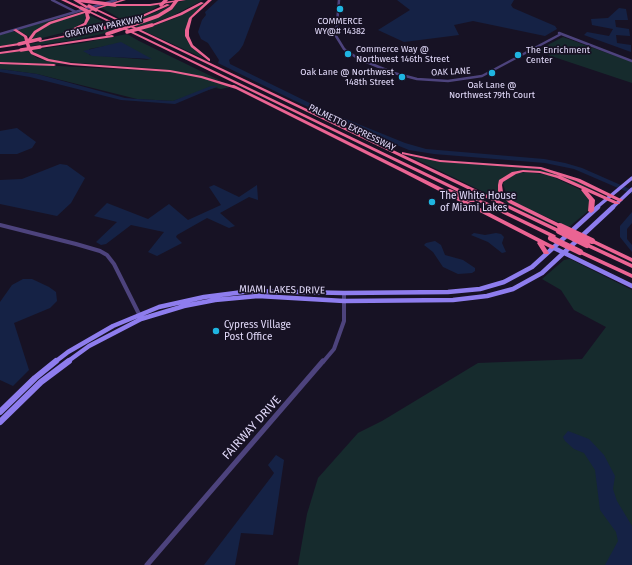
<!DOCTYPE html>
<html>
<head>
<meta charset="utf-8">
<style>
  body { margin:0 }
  canvas { display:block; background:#171224 }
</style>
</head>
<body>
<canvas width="632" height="565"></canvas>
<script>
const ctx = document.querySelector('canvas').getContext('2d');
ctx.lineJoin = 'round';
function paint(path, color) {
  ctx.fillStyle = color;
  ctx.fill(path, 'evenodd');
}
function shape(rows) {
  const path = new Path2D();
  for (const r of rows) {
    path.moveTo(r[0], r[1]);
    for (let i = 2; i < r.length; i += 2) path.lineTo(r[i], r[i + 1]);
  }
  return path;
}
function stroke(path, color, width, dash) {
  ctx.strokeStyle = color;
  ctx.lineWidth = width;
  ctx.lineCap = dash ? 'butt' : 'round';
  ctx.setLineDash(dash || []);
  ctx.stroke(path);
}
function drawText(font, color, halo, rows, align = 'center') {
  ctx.font = font + ' "Fira Sans",sans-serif';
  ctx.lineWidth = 3.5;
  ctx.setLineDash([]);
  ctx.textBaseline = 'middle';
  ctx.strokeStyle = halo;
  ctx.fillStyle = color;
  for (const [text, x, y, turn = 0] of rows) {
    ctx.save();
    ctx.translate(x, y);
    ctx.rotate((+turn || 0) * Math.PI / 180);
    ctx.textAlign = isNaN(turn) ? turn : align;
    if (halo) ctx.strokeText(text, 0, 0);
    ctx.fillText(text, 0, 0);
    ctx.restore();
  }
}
const green = shape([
  [186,0,203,0,172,16,140,28,127,23,154,13,175,3],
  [210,0,193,14,185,30,186,39,203,58,142,30,176,18],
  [107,5,138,6,160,5,150,11,124,21,100,7],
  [81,12,46,24,30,37,19,31,20,29],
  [82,12,86,16,85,21,70,31,30,41,32,36,45,26],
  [89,15,110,25,46,38,68,33,81,27],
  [113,27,119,30,75,40,30,46,30,44],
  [11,32,17,32,24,36,26,42,0,46,0,35],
  [127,34,139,41,221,81,160,69,52,61,36,54,32,50,82,43],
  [106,46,150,60,89,55,89,49],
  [563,37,632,62,632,83,536,51],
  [27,50,37,58,44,60,80,65,0,62,0,54],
  [0,63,174,72,198,76,230,87,221,89,216,88,218,87,173,101,137,99,37,74,0,69],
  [409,156,442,162,527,167,545,170,567,177,604,194,558,176,538,171,517,171,502,178,500,181,503,196,559,228],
  [526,172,549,175,579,189,588,196,591,205,588,211,569,227,517,204,507,196,503,184,504,181,514,174],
  [570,259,632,290,632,565,298,565,307,514,318,478,358,433,382,421,478,363,582,359,606,327,574,310,561,290,542,279,564,260]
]);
const water = shape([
  [218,0,260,0,243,45,239,51,229,60,230,64,326,111,405,143,426,149,544,159,565,163,582,168,632,190,632,194,574,169,545,163,434,154,409,150,342,123,291,99,218,63,219,60,208,43,201,39,198,32,202,20,206,15,205,12],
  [397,0,514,0,511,5,513,8,555,26,557,29,545,36,473,21,454,25,459,35,404,42,378,30,410,10],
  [619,8,626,9,628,20,615,20,616,27,629,29,630,36,616,35,617,43,631,45,631,52,584,35,587,32,609,36,613,29,592,25,591,19,608,18],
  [121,42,152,59,92,56,83,51],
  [0,69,37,74,125,98,137,99,173,101,211,86,218,86,175,104,135,101,121,100,30,77,0,72],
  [17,128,36,142,32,148,17,154,0,154,0,131],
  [60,164,67,165,85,178,71,203,57,216,0,204,0,180,22,179],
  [214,185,239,197,257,185,258,200,249,197,220,213,235,226,229,228,207,218,177,235,176,237,182,243,157,256,148,252,164,232,131,225,106,244,101,245,96,242,117,222,94,216,107,203,148,219,169,204,188,220,221,205,209,187],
  [632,212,632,223,627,229,627,239,632,245,632,252,620,237,620,226],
  [474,233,485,235,496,233,501,234,504,237,502,243,506,252,502,253,488,242,471,235],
  [435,241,441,245,445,255,463,260,475,268,475,271,472,273,458,274,443,267,433,252,424,245,426,243],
  [23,279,32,279,49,287,56,292,57,301,50,308,14,323,29,370,13,386,0,380,0,302,12,285],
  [568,431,589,439,604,455,615,476,613,489,617,501,632,526,632,565,605,565,618,541,616,532,600,510,595,470,584,453,574,449,565,441,563,437],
  [276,455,284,460,273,535,241,533,235,565,204,565,272,476,274,473,268,465]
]);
const tertiaryFar2 = shape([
  [52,0,76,12],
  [339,0,336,36,344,49,359,59,394,73,417,79,448,81,482,76,561,34],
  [559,33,632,61],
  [0,34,116,0]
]);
const tertiaryFar1 = shape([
  [0,225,76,244,100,251,107,255,114,264,140,316],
  [323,362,334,349,344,321,344,293]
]);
const tertiary = shape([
  [147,565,323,361]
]);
const secondaryFar2 = shape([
  [596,208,632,178],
  [612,208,632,189]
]);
const secondaryFar1 = shape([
  [552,247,632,286],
  [55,362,68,352,113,326,159,307,204,297,251,291,344,293,448,292,480,289,504,282,532,267,598,207],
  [67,362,89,346,141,319,184,306,215,300,258,296,344,301,453,300,487,296,513,289,542,273,613,207]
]);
const secondary = shape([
  [0,412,35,378,56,361],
  [0,422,41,382,69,361]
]);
const motorway = shape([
  [61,0,66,0,83,8,80,9,61,0],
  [73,0,77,0,89,7,86,8,73,0],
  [121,0,126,0,97,9,561,230,562,231,561,232,557,232,95,10,90,11,555,235,556,236,555,237,551,237,88,12,90,18,86,25,66,34,63,33,84,23,86,18,85,13,51,24,36,33,29,43,31,48,33,52,49,59,71,63,170,70,202,76,232,85,234,85,446,190,446,189,450,189,474,200,475,201,474,202,470,202,455,195,554,246,555,247,552,249,544,245,549,253,548,254,544,254,537,243,538,242,404,173,236,89,201,78,170,72,71,65,47,61,31,54,27,48,24,37,13,30,16,29,27,36,28,39,34,31,49,22,121,0],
  [178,0,186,0,150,6,115,6,113,5,115,4,150,4,178,0],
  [208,0,212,0,192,18,189,30,189,36,193,45,210,59,210,61,209,61,191,47,185,36,185,30,189,18,208,0],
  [201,2,204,3,182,15,153,26,150,25,180,13,201,2],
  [167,4,170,5,136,20,133,19,167,4],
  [100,28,102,29,101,30,40,42,38,41,100,28],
  [112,35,114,36,113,37,40,48,38,47,40,46,112,35],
  [19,43,21,44,20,45,0,48,0,46,19,43],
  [21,49,23,50,22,51,0,54,0,52,21,49],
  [0,62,54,64,56,65,54,66,0,64,0,62],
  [402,152,440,160,541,167,580,179,623,200,620,202,618,201,576,181,561,176,620,203,619,204,615,204,588,192,595,200,594,211,591,213,588,211,589,200,581,190,582,189,557,178,540,173,523,172,516,174,503,182,502,185,503,192,513,201,562,225,563,226,562,227,560,228,509,203,498,192,498,185,499,180,512,172,523,170,540,171,560,176,540,169,440,162,402,154,402,152],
  [592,239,632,258,632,262,590,242,589,241,592,239],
  [587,243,632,264,632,268,585,246,584,245,587,243],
  [580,250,632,274,632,278,578,253,577,252,578,251,580,250]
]);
const motorwayBridgeFar1 = shape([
  [77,0,115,5],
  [161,5,166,0],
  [89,6,96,10],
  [81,8,89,12],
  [100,29,135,19],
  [127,32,152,25],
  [107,34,158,16,171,8,177,0],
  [19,44,40,39],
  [21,50,40,47]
]);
const motorwayBridge = shape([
  [560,226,592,241],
  [559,231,587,245],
  [551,238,580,252]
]);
const markers = [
  [340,9,4,"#1fb5e1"],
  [348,54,4,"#1fb5e1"],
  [518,55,4,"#1fb5e1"],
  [492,73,4,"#1fb5e1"],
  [402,77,4,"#1fb5e1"],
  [432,202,4,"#1fb5e1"],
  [216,331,4,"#1fb5e1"]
];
const farPoinames = [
  ["COMMERCE",340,21],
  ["WY@# 14382",340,31],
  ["Commerce Way @",356,49,"left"],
  ["Northwest 146th Street",356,59,"left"],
  ["The Enrichment",526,50,"left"],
  ["Center",526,60,"left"],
  ["Oak Lane @ Northwest",394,72,"right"],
  ["148th Street",394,82,"right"],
  ["Oak Lane @",492,85],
  ["Northwest 79th Court",492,95]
];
const farStreetnames = [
  ["GRATIGNY PARKWAY",104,27,-12],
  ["OAK LANE",451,72,-3],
  ["PALMETTO EXPRESSWAY",352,128,26]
];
const poiNames = [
  ["The White House",440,196],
  ["of Miami Lakes",440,208],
  ["Cypress Village",224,325],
  ["Post Office",224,337]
];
const streetNames = [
  ["MIAMI LAKES DRIVE",282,290,1]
];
const nearStreetnames = [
  ["FAIRWAY DRIVE",252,428,-48]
];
paint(green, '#162b2d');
paint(water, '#152245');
stroke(tertiaryFar2, '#4d437d', 2.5);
stroke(tertiaryFar1, '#4d437d', 4);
stroke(tertiary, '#4d437d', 5);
stroke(secondaryFar2, '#8e7dee', 3.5);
stroke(secondaryFar1, '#8e7dee', 4.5);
stroke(secondary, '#8e7dee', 6);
paint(motorway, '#eb6493');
stroke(motorwayBridgeFar1, '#eb6493', 3.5);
stroke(motorwayBridge, '#eb6493', 6);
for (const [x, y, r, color] of markers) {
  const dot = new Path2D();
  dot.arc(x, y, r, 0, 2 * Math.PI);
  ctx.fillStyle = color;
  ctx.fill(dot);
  stroke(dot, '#171224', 1.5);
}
drawText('9px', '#e2dafa', '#171224', farPoinames);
drawText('9px', '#e2dafa', '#171224', farStreetnames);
drawText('10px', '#e2dafa', '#171224', poiNames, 'left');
drawText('10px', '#e2dafa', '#171224', streetNames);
drawText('12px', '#e2dafa', '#171224', nearStreetnames);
</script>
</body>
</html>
